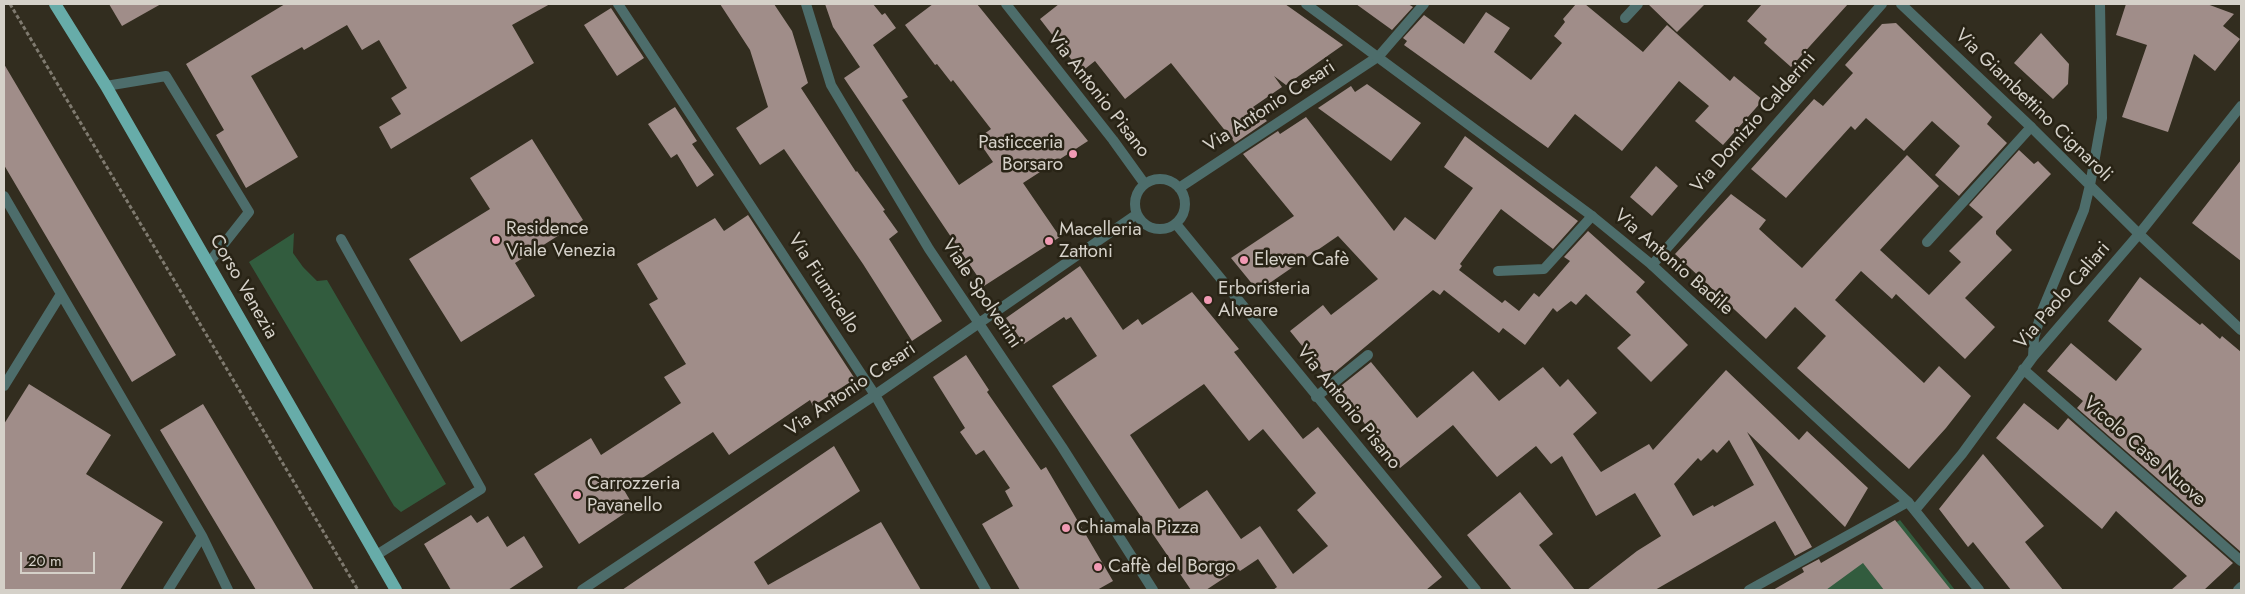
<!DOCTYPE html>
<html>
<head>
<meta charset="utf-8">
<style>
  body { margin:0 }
  #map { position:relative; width:2245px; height:594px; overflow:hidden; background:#322d1f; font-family:Jost,sans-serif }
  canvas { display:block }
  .frame { position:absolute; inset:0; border:5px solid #d5d1c9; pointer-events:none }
  .scale { position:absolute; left:20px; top:552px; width:75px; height:22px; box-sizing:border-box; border:2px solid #d5d1c9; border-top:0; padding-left:6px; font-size:15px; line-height:18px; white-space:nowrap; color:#d5d1c9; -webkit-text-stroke:4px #282315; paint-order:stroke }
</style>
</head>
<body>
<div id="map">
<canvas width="2245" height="594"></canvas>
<div class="frame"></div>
<div class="scale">20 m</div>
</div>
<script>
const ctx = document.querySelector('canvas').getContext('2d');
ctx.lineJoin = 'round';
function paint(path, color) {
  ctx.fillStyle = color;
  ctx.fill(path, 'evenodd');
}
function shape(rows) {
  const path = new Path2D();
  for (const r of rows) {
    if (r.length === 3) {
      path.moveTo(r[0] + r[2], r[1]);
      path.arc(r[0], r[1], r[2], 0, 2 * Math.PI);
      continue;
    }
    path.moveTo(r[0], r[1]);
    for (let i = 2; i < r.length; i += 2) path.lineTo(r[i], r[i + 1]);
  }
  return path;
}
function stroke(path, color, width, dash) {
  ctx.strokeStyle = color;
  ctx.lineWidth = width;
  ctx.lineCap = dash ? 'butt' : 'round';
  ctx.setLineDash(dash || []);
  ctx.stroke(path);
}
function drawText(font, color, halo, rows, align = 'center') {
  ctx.font = font + ' Jost,sans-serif';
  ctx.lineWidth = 5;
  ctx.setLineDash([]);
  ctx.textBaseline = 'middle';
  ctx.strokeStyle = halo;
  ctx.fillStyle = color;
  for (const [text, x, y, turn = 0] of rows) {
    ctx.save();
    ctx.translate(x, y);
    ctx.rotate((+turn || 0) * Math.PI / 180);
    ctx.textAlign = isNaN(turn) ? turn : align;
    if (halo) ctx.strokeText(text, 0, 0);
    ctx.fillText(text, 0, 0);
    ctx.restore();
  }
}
const green = shape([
  [294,233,293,253,303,267,317,281,327,280,446,484,401,512,394,506,249,262],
  [1900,520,1955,590,1774,590]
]);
const building = shape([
  [109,4,161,4,122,26],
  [285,4,550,4,512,25,534,63,391,149,379,127,401,114,391,98,407,88,379,40,362,50,347,25,304,50,302,47,251,76,298,157,246,188,216,135,224,130,186,64],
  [720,4,774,4,792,31,808,83,801,88,856,172,857,171,885,210,883,211,898,232,889,239,942,321,912,341,863,264,784,149,760,165,736,128,768,107,750,50],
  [825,4,873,4,882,15,885,13,896,28,873,45,908,97,902,100,959,185,993,162,977,139,991,129,953,80,951,82,937,64,935,65,905,25,933,4,977,4,1088,141,1023,183,1060,237,984,286,844,78,860,67,833,27],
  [1059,4,1285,4,1343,45,1286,85,1274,76,1282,87,1253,107,1267,121,1235,143,1171,63,1125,99,1095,61,1081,72,1040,19],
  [1356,4,1408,4,1413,7,1392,30],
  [1576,4,1585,4,1643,52,1667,25,1730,81,1734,76,1763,100,1723,145,1695,121,1709,106,1679,81,1622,151,1575,114,1548,148,1404,45,1407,41,1403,38,1424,15,1464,44,1486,12,1510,28,1494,52,1531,80,1562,43,1554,36,1565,22,1563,19],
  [1648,4,1705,4,1677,32],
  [1762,4,1848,4,1791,67,1764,43,1767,39,1747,21],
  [2126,4,2207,4,2234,14,2223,26,2240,39,2215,71,2194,54,2168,132,2122,117,2147,45,2116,35],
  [611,8,644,58,617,76,584,25],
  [1896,23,1992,117,1987,124,2007,143,1959,196,1935,175,1960,146,1932,121,1904,151,1866,118,1855,130,1851,126,1786,198,1751,169,1814,99,1823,106,1853,73,1845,65,1882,24],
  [2041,33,2069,64,2068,84,2053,99,2014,63],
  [4,64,176,355,132,382,4,165],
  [1367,84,1421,123,1391,161,1318,108,1351,86,1355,92],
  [675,107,697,141,692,144,714,175,697,187,677,154,671,158,648,124],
  [1306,117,1394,231,1405,217,1435,240,1473,188,1444,167,1465,136,1578,221,1553,249,1501,209,1460,264,1462,266,1459,270,1502,303,1505,300,1519,311,1534,293,1539,297,1570,261,1564,257,1588,231,1645,282,1636,292,1688,345,1651,382,1617,348,1631,335,1586,294,1576,305,1571,301,1557,312,1553,308,1525,345,1503,328,1499,333,1444,290,1440,295,1433,290,1328,378,1290,331,1323,305,1331,315,1378,279,1338,236,1258,291,1231,258,1294,216,1243,154,1278,131,1280,134],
  [532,139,583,220,515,263,535,296,461,342,409,259,490,209,470,178],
  [2019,150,2034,164,2038,161,2051,174,1996,231,1996,234,2012,250,1965,298,1995,327,1965,359,1896,294,1892,299,1861,271,1835,300,1924,383,1939,366,1971,396,1946,428,1909,469,1797,368,1826,336,1795,307,1766,339,1675,254,1731,194,1766,220,1759,229,1802,268,1907,155,1939,186,1880,250,1929,295,1961,262,1949,251,1983,217,1969,205],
  [2241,160,2241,261,2192,223],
  [1656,166,1678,186,1652,216,1630,197],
  [748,215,855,379,813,406,810,400,729,455,713,432,624,490,634,507,579,544,534,474,591,438,601,455,681,403,664,377,686,364,649,304,658,299,637,264,715,218,724,231],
  [1080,266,1123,330,1138,319,1142,325,1192,292,1239,349,1234,352,1303,439,1318,427,1442,577,1426,590,1273,590,1277,587,1258,559,1240,571,1238,569,1206,590,1191,590,1052,386,1097,356,1071,317,1066,320,1064,317,1024,344,1006,318],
  [1204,384,1249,441,1263,429,1316,493,1297,510,1328,546,1293,574,1260,526,1241,539,1207,490,1179,509,1130,435],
  [2140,277,2200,325,2202,323,2220,339,2222,336,2241,352,2241,552,2077,408,2083,401,2047,371,2071,343,2116,381,2142,349,2108,321],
  [966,355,989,390,987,392,1041,470,1046,467,1113,581,1097,590,1020,590,982,524,1013,506,1005,491,1010,488,984,450,976,455,960,432,965,428,933,377],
  [1371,362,1417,418,1473,371,1499,401,1543,367,1560,387,1568,379,1597,413,1573,434,1601,472,1649,444,1653,450,1726,370,1799,440,1807,431,1868,488,1845,527,1747,432,1812,547,1795,556,1775,521,1655,590,1587,590,1637,551,1661,536,1635,493,1596,516,1562,456,1551,464,1536,446,1497,477,1453,425,1400,468,1337,389],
  [1729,440,1754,485,1714,507,1713,505,1693,516,1674,484,1698,458,1701,461,1713,449,1717,453],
  [29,384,111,435,86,474,163,522,120,590,4,590,4,424],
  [2024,403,2058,430,2068,418,2233,563,2204,590,2171,590,2187,576,2116,511,2102,529,1996,438],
  [203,404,272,519,314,590,256,590,160,430],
  [834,446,860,491,754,562,768,585,881,522,921,590,622,590],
  [1983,454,2044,526,2025,542,2063,590,2011,590,1973,542,1968,547,1939,509],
  [1520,492,1553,534,1539,545,1575,590,1512,590,1467,535],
  [471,515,477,523,488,516,507,547,524,536,543,567,508,590,451,590,424,544],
  [1895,520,1951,590,1884,590,1863,563,1826,590,1773,590,1804,572,1802,568,1819,559,1821,563]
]);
const path = shape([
  [10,4,358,590]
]);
const service = shape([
  [1625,18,1638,4],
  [106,86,166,76,249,212,208,264],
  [4,196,202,536,228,590],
  [341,239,481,489,375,556],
  [1927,242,2031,127],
  [1498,271,1544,269,1592,216],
  [4,386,61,294],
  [1316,397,1368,355],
  [168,590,202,536]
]);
const minor = shape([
  [618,4,875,395,986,590],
  [806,4,831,85,929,249,1062,447,1153,590],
  [1006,4,1113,140,1144,183],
  [1901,4,2031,127,2139,234,2241,330],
  [1160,204,25],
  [1179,188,1379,56,1424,4],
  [1176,224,1476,590],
  [1652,265,1882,4],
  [2033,357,2034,338,2042,311,2084,210,2090,185,2102,118,2100,4],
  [2023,369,2241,561],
  [1915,510,1962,454,2033,357,2139,234,2241,106],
  [582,590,875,395,1137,214],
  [1749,590,1908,502],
  [2238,590,2241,587]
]);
const tertiary = shape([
  [1306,4,1592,216,1652,265,1908,502,1979,590]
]);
const primary = shape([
  [55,4,106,86,396,590]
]);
const markers = [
  [1073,154,5,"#f19ab4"],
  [496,240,5,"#f19ab4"],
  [1049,241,5,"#f19ab4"],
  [1244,260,5,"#f19ab4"],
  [1208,300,5,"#f19ab4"],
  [577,495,5,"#f19ab4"],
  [1066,528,5,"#f19ab4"],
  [1098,567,5,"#f19ab4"]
];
const streetNames = [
  ["Via Antonio Pisano",1098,95,52],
  ["Via Giambettino Cignaroli",2033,106,44],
  ["Via Antonio Cesari",1270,107,-33],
  ["Via Domizio Calderini",1754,123,-49],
  ["Via Antonio Badile",1673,263,41],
  ["Via Fiumicello",823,284,57],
  ["Corso Venezia",243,287,60],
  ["Viale Spolverini",981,294,56],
  ["Via Paolo Caliari",2063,296,-49],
  ["Via Antonio Cesari",851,390,-34],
  ["Via Antonio Pisano",1348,408,51],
  ["Vicolo Case Nuove",2144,452,41]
];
const poiNames = [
  ["Pasticceria",1063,143,"right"],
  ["Borsaro",1063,165,"right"],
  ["Residence",506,229],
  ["Viale Venezia",506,251],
  ["Macelleria",1059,230],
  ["Zattoni",1059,252],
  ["Eleven Cafè",1254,260],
  ["Erboristeria",1218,289],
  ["Alveare",1218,311],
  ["Carrozzeria",587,484],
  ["Pavanello",587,506],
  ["Chiamala Pizza",1076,528],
  ["Caffè del Borgo",1108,567]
];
paint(green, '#325c3e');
paint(building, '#a08d89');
stroke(path, '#7f7a6f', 3, [4, 2.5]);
stroke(service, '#4d6d6b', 10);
stroke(minor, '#4d6d6b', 10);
stroke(tertiary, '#4d6d6b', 10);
stroke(primary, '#67aca9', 12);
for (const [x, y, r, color] of markers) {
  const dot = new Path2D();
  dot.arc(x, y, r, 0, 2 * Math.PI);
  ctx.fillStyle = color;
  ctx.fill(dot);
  stroke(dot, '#282315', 2);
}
drawText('19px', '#d5d1c9', '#282315', streetNames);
drawText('19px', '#d5d1c9', '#282315', poiNames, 'left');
</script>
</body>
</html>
